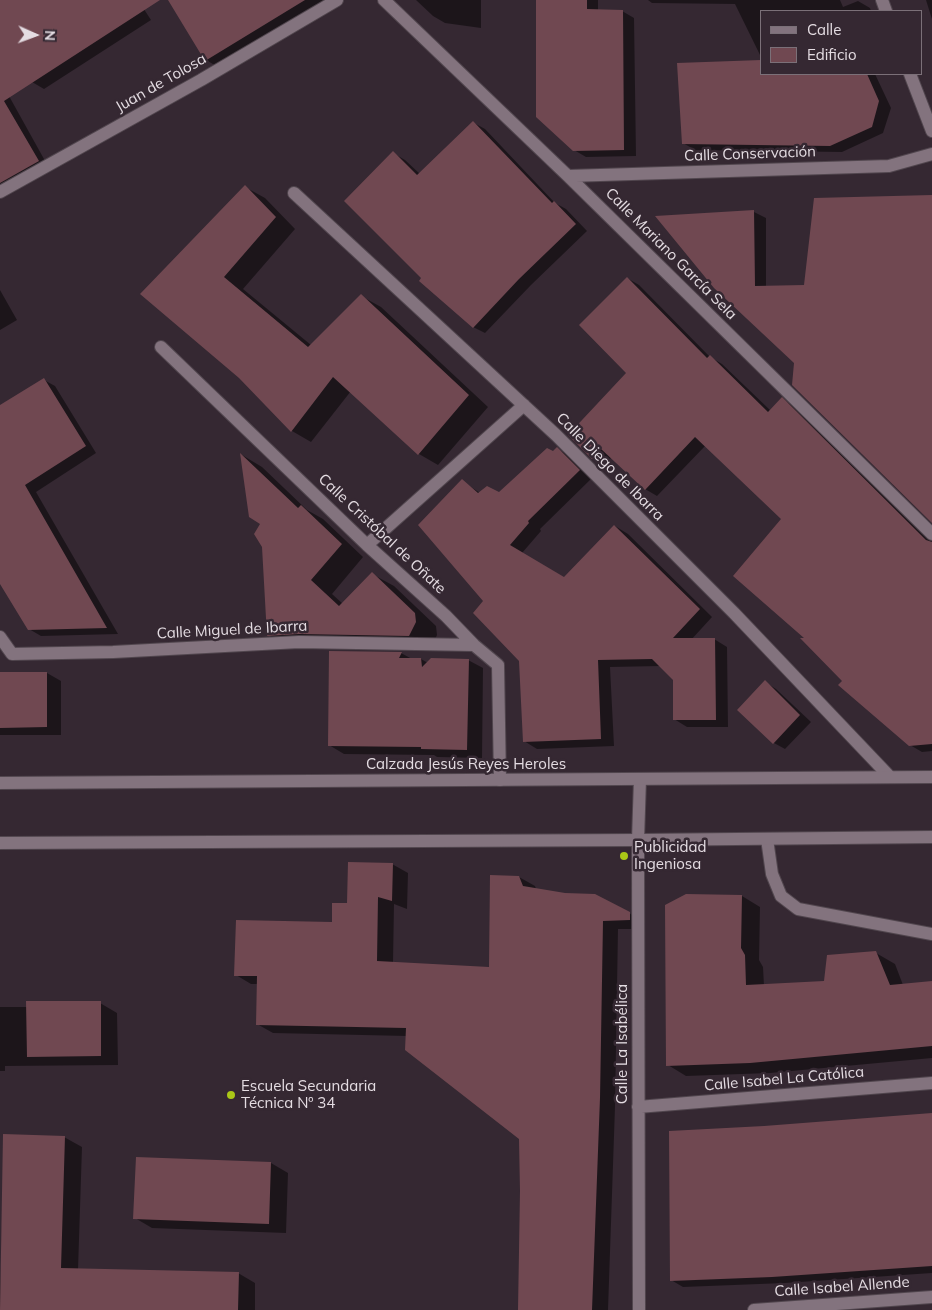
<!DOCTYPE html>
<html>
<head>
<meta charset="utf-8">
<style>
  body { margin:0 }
  #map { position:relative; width:932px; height:1310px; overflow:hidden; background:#352832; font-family:Mulish,sans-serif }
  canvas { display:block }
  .legend { position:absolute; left:760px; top:10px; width:162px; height:65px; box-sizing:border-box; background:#352832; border:1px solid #7b7078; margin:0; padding:6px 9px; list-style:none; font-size:15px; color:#e4dce2 }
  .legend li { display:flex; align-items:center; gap:10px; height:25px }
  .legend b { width:25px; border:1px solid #7b7078 }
  .north { position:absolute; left:10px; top:10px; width:50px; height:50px; -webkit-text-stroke:4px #352832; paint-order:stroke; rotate:92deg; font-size:14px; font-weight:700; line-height:20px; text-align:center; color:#e4dce2 }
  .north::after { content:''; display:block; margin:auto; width:18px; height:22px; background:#e4dce2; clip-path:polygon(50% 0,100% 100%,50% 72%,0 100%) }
</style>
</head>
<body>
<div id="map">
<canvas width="932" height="1310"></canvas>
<ul class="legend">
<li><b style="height:6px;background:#83737e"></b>Calle</li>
<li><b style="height:14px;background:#704851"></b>Edificio</li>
</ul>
<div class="north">N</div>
</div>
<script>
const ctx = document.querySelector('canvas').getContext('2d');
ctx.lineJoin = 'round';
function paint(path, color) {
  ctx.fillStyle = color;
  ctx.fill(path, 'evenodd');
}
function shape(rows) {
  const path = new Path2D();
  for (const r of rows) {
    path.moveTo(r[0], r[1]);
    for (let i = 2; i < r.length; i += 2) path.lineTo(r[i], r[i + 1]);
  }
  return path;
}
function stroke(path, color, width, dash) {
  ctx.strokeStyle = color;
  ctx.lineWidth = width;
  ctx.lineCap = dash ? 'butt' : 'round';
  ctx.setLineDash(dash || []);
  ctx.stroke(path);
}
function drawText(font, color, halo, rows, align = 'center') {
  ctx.font = font + ' Mulish,sans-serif';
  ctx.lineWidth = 5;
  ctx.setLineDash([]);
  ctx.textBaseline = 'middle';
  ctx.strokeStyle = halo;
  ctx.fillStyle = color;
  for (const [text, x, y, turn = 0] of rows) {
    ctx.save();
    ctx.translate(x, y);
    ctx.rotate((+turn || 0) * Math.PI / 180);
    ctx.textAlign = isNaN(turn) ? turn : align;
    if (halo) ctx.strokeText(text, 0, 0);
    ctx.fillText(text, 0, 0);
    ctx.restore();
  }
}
const shadow = shape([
  [0,0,138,0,151,20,44,89,32,82,0,31],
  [170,0,331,0,218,67,206,60],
  [416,0,481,0,481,28,445,23,433,16],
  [537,0,598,0,598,10,622,11,634,18,636,156,586,157,574,150],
  [648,0,840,0,843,7,858,1,870,8,871,11,761,11,761,57,735,4,652,3],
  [926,0,932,0,932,19,931,16],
  [761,74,875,74,891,108,883,133,842,152,695,150,683,143],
  [0,91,9,96,49,168,0,199],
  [474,123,485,129,555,203,566,209,587,231,531,285,485,333,473,327,423,278,393,153,405,160,420,174],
  [245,187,265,198,295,229,243,289,311,345,361,296,381,307,488,407,438,465,419,454,351,391,311,442,292,431,240,378,142,294],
  [932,196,932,521,796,363,715,287,754,212,766,218,766,287,805,286],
  [627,278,639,285,710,357,722,364,771,411,782,399,793,406,932,542,932,751,922,752,910,745,844,681,808,639,783,519,706,445,657,496,645,489,612,457,604,465,592,458,628,373],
  [0,290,17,320,0,330],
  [44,380,55,386,96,453,36,492,118,634,41,636,29,629,0,581,0,407],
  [557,449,570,456,592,478,540,529,541,531,522,553,565,578,615,526,628,534,712,617,691,640,714,639,727,647,728,727,687,727,674,719,674,679,661,666,610,667,614,746,537,749,524,741,521,661,485,601,462,481,480,493,499,494],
  [242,455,262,467,307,510,323,519,363,557,332,594,343,604,372,574,394,586,436,626,437,635,431,648,290,647,268,635,262,523],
  [401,653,412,659,421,659,428,663,468,660,483,668,482,758,437,757,434,755,344,754,329,745],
  [47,673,61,681,61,735,0,735,0,674],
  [765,682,776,689,811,722,785,749,774,743],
  [392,864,408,873,407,909,394,904,393,963,490,969,519,877,535,886,536,889,629,913,645,923,645,929,618,929,615,1107,608,1310,520,1310,521,1191,520,1138,407,1036,273,1033,257,1024,258,984,251,984,236,975,334,924,348,904],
  [742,896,760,907,759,960,763,967,764,986,825,982,876,953,895,964,903,985,932,982,932,1058,770,1073,686,1076,668,1065],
  [100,1003,117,1013,118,1065,5,1066,5,1071,0,1071,0,1007,28,1007],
  [932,1114,932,1273,785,1283,683,1287,671,1280,764,1128],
  [4,1136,64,1137,82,1147,78,1270,238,1273,255,1283,255,1310,0,1310],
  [271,1163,288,1173,286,1233,152,1228,135,1218]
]);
const building = shape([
  [0,0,160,0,4,101,39,161,0,183],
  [168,0,305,0,205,61],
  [536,0,587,0,587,9,623,10,624,150,573,151,536,117],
  [761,60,761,74,867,74,879,101,872,127,830,146,682,144,677,63],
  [473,121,552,203,554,201,576,224,519,279,473,328,419,281,421,278,344,201,393,151,417,175],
  [245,185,276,217,224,277,308,347,361,294,469,395,418,455,333,377,291,432,239,378,140,294],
  [932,195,932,523,792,385,794,363,714,288,655,216,754,210,755,286,804,285,814,198],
  [627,277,707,358,710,355,768,412,782,397,926,540,932,542,932,744,909,746,838,685,842,681,800,638,804,638,733,576,781,519,695,437,645,490,601,449,592,459,568,435,626,373,579,325],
  [44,378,86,446,25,485,107,628,28,630,0,584,0,405],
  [557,447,580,470,528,521,529,523,510,545,564,577,614,525,700,609,673,638,715,638,716,720,673,720,673,680,652,659,598,660,601,739,523,742,519,661,473,613,483,601,418,525,462,479,478,493,487,486,499,492,547,448,553,451],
  [240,453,298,508,301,505,342,544,311,580,339,606,372,572,415,613,416,622,409,636,299,634,267,636,262,547,254,534,260,524,249,517],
  [329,651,402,652,399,658,421,658,422,667,431,658,469,659,467,750,421,749,421,747,328,746],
  [0,672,47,672,47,727,0,728],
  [765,680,800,715,773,744,737,710],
  [348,862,393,863,392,901,378,897,377,961,489,967,490,875,519,876,523,886,565,893,595,894,630,912,630,920,603,921,600,1098,592,1310,518,1310,520,1191,519,1139,405,1050,406,1028,256,1025,257,976,234,976,236,920,332,922,332,903,347,903],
  [686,894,742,895,741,948,745,955,746,985,824,981,827,955,876,951,890,985,932,981,932,1046,750,1063,666,1066,665,905],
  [26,1001,101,1001,101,1056,27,1057],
  [932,1113,932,1266,772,1277,670,1281,669,1131,764,1126],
  [3,1134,65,1136,61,1268,239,1272,238,1310,0,1310],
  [136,1157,271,1162,269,1224,133,1219]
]);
const service = shape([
  [767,839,772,874,781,896,798,909,932,934]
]);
const minor = shape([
  [384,0,568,176,932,534],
  [882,0,886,11],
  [910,74,932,131],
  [568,176,889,166,932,154],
  [0,192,201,80,337,0],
  [294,193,556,435,734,613,890,777],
  [161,347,367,545,446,616,474,645,498,665,500,780],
  [367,545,524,405],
  [0,637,12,654,113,652,299,642,474,645],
  [638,1107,932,1083],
  [639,1310,638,840,640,779],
  [754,1310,932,1297]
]);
const tertiary = shape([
  [0,783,932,777],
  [0,843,638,840,932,837]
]);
const markers = [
  [624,856,5,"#aac717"],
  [231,1095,5,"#aac717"]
];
const streetNames = [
  ["Juan de Tolosa",161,83,-30],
  ["Calle Conservación",750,154,-2],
  ["Calle Mariano García Sela",671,254,45],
  ["Calle Diego de Ibarra",610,467,45],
  ["Calle Cristóbal de Oñate",382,534,43],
  ["Calle Miguel de Ibarra",232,630,-3],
  ["Calzada Jesús Reyes Heroles",466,764],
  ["Calle La Isabélica",622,1044,-90],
  ["Calle Isabel La Católica",784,1079,-5],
  ["Calle Isabel Allende",842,1287,-4]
];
const poiNames = [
  ["Publicidad",634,847],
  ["Ingeniosa",634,864],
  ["Escuela Secundaria",241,1086],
  ["Técnica Nº 34",241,1103]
];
paint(shadow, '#0007');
paint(building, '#704851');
stroke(service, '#51464e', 14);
stroke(minor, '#51464e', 14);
stroke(tertiary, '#51464e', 14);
stroke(service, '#83737e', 12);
stroke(minor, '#83737e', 12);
stroke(tertiary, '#83737e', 12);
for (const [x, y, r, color] of markers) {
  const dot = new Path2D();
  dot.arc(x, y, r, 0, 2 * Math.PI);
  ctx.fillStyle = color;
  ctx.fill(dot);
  stroke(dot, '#352832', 2);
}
drawText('15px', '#e4dce2', '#352832', streetNames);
drawText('15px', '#e4dce2', '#352832', poiNames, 'left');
</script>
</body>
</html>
